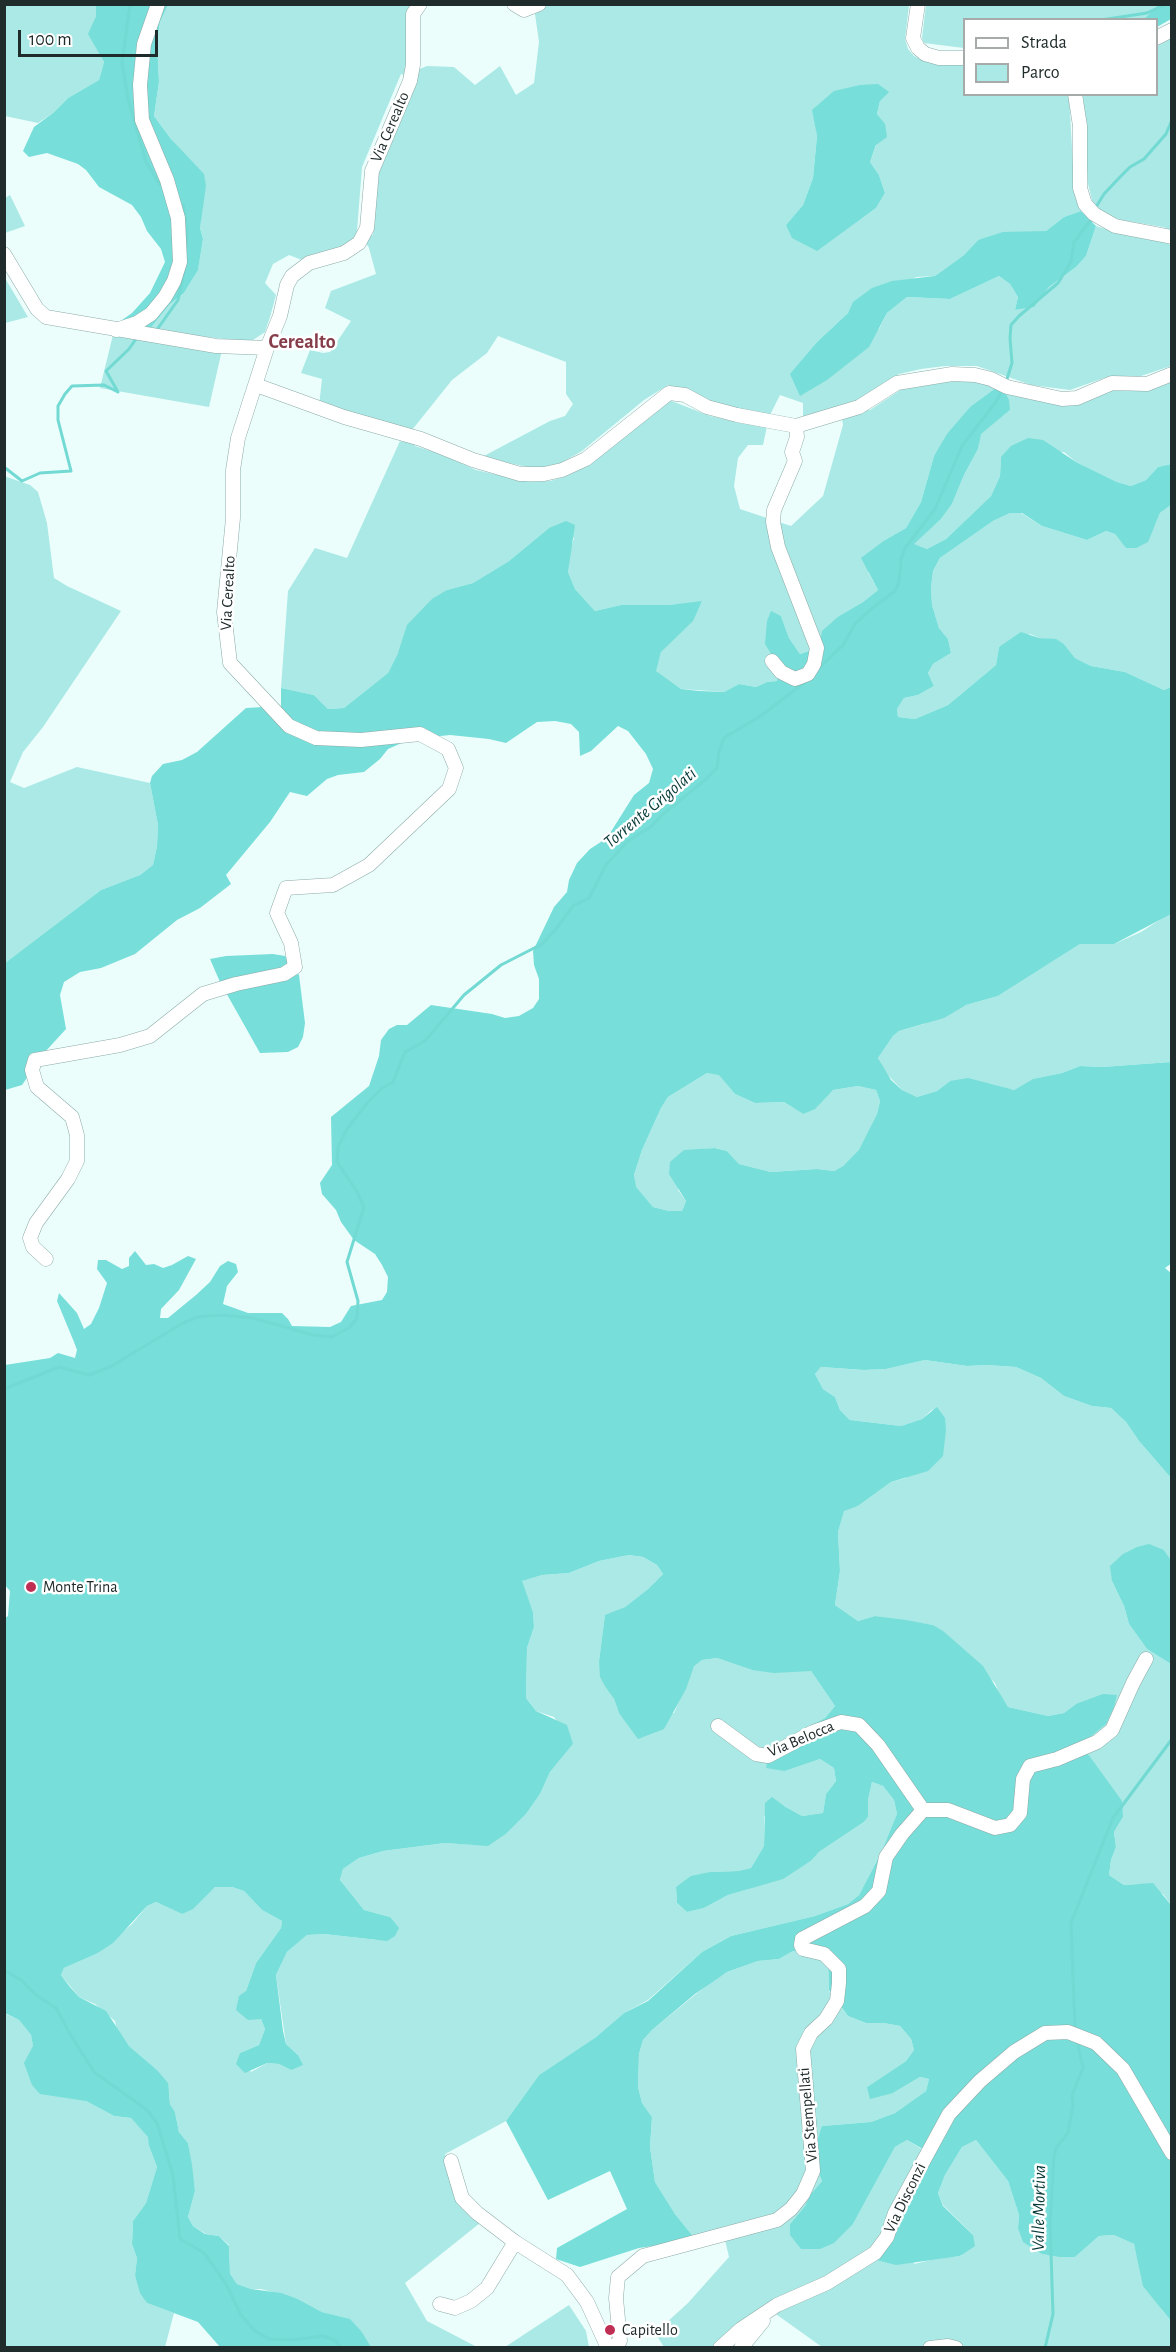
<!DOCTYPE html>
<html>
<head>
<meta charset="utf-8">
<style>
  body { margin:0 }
  #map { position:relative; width:1176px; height:2352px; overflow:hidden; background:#ebfefc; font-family:"Alegreya Sans",sans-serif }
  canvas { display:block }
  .frame { position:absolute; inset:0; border:6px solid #202c2b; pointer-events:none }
  .legend { position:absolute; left:963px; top:18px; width:195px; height:78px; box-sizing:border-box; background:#fff; border:2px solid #a6abaa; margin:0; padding:8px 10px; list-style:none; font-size:18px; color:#202c2b }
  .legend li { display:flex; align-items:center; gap:12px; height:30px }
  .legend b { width:30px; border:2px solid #a6abaa }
  .scale { position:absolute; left:18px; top:30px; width:140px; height:27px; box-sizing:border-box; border:3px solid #202c2b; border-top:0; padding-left:8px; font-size:18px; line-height:21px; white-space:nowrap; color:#202c2b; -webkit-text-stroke:4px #fff; paint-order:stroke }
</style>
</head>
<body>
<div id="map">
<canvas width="1176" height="2352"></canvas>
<div class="frame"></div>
<ul class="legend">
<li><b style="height:8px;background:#fff"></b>Strada</li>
<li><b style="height:16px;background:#aae9e5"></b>Parco</li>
</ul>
<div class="scale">100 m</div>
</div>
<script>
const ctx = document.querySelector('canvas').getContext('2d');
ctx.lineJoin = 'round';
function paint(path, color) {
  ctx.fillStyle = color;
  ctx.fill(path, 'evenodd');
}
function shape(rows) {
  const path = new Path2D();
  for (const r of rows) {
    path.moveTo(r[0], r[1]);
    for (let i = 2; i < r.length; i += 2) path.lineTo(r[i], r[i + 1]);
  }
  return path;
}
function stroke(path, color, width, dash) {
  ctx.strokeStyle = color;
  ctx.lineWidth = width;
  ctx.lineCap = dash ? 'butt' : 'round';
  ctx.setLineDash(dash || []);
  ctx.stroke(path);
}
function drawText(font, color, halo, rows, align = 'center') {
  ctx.font = font + ' "Alegreya Sans",sans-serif';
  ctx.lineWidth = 5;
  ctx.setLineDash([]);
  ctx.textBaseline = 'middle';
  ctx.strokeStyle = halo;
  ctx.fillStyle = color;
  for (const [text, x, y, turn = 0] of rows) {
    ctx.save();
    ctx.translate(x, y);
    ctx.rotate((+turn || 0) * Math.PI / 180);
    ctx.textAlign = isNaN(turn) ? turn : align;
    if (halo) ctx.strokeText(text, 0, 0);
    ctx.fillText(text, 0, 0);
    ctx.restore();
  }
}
const green = shape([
  [5,5,96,5,96,16,89,34,104,62,99,80,68,98,53,113,38,123,5,116],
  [168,5,413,5,410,11,405,75,427,66,454,67,475,85,500,66,516,95,534,83,539,42,534,7,537,5,909,5,905,39,908,49,914,56,924,61,964,65,964,94,1069,95,1074,185,1081,211,1064,217,1046,231,978,240,964,255,935,276,917,277,854,302,848,313,817,342,791,374,879,329,887,313,907,297,950,299,999,276,1010,284,1018,297,1015,310,1033,307,1049,287,1076,267,1086,256,1096,226,1118,233,1159,240,1171,245,1171,366,1138,377,1107,377,1070,390,1031,385,977,366,945,366,921,369,899,374,843,409,870,410,905,387,946,380,975,380,997,387,971,406,934,456,921,502,906,528,885,540,868,572,878,590,863,602,839,616,819,648,800,654,789,638,781,616,780,668,778,681,767,682,756,687,739,684,724,692,681,689,655,671,661,652,702,602,669,605,621,605,595,611,575,589,568,572,569,554,574,538,549,528,509,561,473,583,447,590,398,653,388,673,344,708,328,709,314,695,281,688,288,591,315,548,347,558,400,441,402,442,408,430,319,406,322,379,301,373,310,350,323,353,330,352,351,321,325,308,331,291,376,274,369,248,361,235,341,248,302,260,289,255,273,264,265,283,276,295,270,317,265,332,250,342,149,330,170,304,184,293,192,280,198,269,203,239,200,228,202,205,206,186,154,116,159,82,157,42,160,22],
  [401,74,417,78,379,170,373,235,361,235,357,231,362,167],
  [880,101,877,114,884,124,870,162,879,175,885,193,876,208,817,250,786,225,803,205,813,178,817,136,813,110,822,102],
  [498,336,566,362,566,394,573,404,565,416,550,421,482,457,532,468,548,467,561,463,582,451,644,400,668,385,714,403,768,417,745,424,710,416,669,400,591,462,567,476,550,481,529,482,476,470,441,454,415,446,408,430,412,430,452,380,487,353],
  [780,395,803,403,803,417,841,410,843,425,823,496,791,526,740,509,734,486,738,458,748,445,763,445,769,417],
  [926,5,1158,5,1146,17,1147,19,964,20,964,48,924,43,922,38],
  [1171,38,1171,230,1163,227,1121,220,1103,213,1093,204,1088,184,1083,95,1156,94,1157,45],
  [10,195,25,226,5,233,5,198],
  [5,278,28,317,5,323],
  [113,335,222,350,209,407,100,388],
  [1171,381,1171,464,1158,467,1146,480,1131,486,1117,482,1076,462,1064,452,1001,457,1000,476,991,496,946,539,927,549,913,544,941,519,952,504,964,475,978,449,980,434,1010,410,1003,389,1028,399,1070,404,1109,391,1140,391],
  [4,476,30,485,38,492,47,523,54,578,67,586,121,611,43,727,23,752,10,782,24,788,77,767,150,783,158,825,157,846,153,865,140,875,101,890,5,963],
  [1171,505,1171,687,1164,690,1125,672,1091,666,1075,658,1064,644,1056,640,1039,638,1030,634,999,647,996,665,948,705,915,719,898,717,897,709,904,698,918,695,934,686,928,673,933,664,951,653,948,639,939,628,932,605,931,587,933,571,940,558,993,521,1010,513,1021,513,1042,526,1087,540,1106,531,1115,534,1126,547,1155,525,1160,513],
  [1169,914,1171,914,1171,1062,1102,1067,1080,1066,1062,1073,1034,1079,1014,1090,950,1081,937,1091,917,1097,902,1090,885,1072,878,1058,893,1036,899,1031,924,1024,966,1005,998,996,1080,944,1114,944,1141,932],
  [707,1073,719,1074,735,1094,755,1103,784,1102,803,1114,833,1090,858,1086,876,1090,880,1101,877,1114,860,1150,843,1166,834,1171,817,1169,771,1172,739,1164,727,1151,716,1148,703,1149,678,1190,686,1201,682,1211,669,1211,653,1207,635,1187,634,1175,642,1150,661,1108,668,1097],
  [925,1360,967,1366,987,1365,1016,1367,1041,1378,1064,1396,1092,1406,1111,1408,1126,1422,1139,1441,1171,1478,1171,1560,1164,1550,1112,1581,1124,1606,1129,1624,1147,1649,1171,1664,1171,1905,1163,1894,1138,1884,1124,1885,1109,1875,1111,1860,1116,1847,1114,1832,1123,1817,1088,1754,1089,1738,1106,1723,1076,1704,1064,1713,1048,1716,1008,1707,1000,1696,995,1683,933,1625,875,1616,858,1621,835,1605,840,1571,838,1532,844,1510,858,1506,891,1482,906,1478,933,1409,922,1419,901,1426,850,1420,840,1410,835,1397,823,1389,815,1374,821,1367,864,1370,886,1369],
  [629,1555,643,1557,657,1565,663,1574,648,1589,625,1607,605,1616,599,1661,606,1688,614,1699,619,1713,674,1713,694,1665,702,1660,717,1658,752,1670,811,1671,835,1706,825,1718,802,1730,785,1771,820,1759,834,1768,836,1781,826,1794,823,1813,802,1816,784,1806,764,1816,764,1846,751,1868,738,1871,710,1872,676,1887,677,1903,687,1912,704,1908,728,1895,748,1889,812,1860,819,1852,864,1822,868,1817,868,1800,872,1782,883,1786,894,1800,897,1814,893,1826,882,1851,859,1895,848,1904,815,1916,731,1936,702,1952,648,2000,624,2013,596,2037,539,2075,506,2121,445,2154,457,2199,480,2223,405,2283,427,2321,477,2347,371,2347,349,2319,322,2312,298,2299,261,2289,251,2289,237,2284,230,2275,229,2245,219,2236,206,2234,193,2226,188,2217,195,2191,188,2143,179,2132,175,2112,170,2104,169,2093,156,2069,129,2046,117,2030,115,2021,95,2004,79,1997,61,1975,64,1968,96,1954,132,1924,147,1906,156,1902,182,1914,215,1887,232,1887,244,1891,262,1910,282,1921,281,1928,256,1963,246,1991,253,2019,261,2019,265,2029,259,2045,240,2053,251,2072,267,2063,279,2064,291,2070,298,2055,286,2044,276,1975,287,1952,307,1935,324,1934,378,1940,390,1917,364,1910,340,1880,343,1869,359,1858,383,1851,445,1843,477,1845,507,1833,526,1814,540,1794,550,1772,573,1744,554,1717,536,1711,526,1698,527,1648,534,1627,533,1612,521,1581,542,1575,569,1573,599,1561],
  [793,1951,814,1951,828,1961,829,1991,848,2016,866,2023,884,2023,900,2026,911,2039,914,2050,906,2061,867,2087,893,2093,920,2077,929,2079,926,2091,895,2113,871,2122,822,2126,817,2169,822,2181,810,2195,805,2206,790,2224,853,2224,895,2147,907,2140,928,2153,914,2264,939,2258,961,2256,973,2235,943,2205,938,2193,945,2175,962,2147,976,2140,1008,2181,1019,2215,1018,2228,1042,2254,1075,2257,1099,2236,1114,2235,1134,2244,1139,2264,1162,2310,1171,2321,1171,2347,822,2347,766,2307,713,2347,664,2347,655,2333,688,2303,729,2257,723,2231,696,2240,675,2214,655,2182,650,2147,652,2117,642,2103,638,2087,639,2054,643,2040,652,2030,712,1981,727,1972,758,1961,779,1959],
  [4,2013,19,2020,31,2035,33,2045,86,2101,114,2116,131,2118,149,2137,149,2146,157,2167,146,2203,133,2221,132,2244,137,2258,135,2275,147,2303,174,2313,165,2347,5,2347],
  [569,2305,586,2331,589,2347,505,2347]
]);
const forest = shape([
  [96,5,168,5,160,22,157,42,159,82,154,116,171,139,204,174,206,186,200,228,203,239,198,270,184,293,170,304,149,330,115,325,132,313,150,293,165,262,161,249,147,231,141,217,132,205,99,187,86,170,78,164,47,153,29,157,23,151,34,127,53,113,68,98,99,80,104,62,88,34,96,16],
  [1158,5,1171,5,1171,19,1157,27,1156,20,1145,18],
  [878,84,889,92,880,101,877,114,885,124,887,137,876,145,870,162,879,175,885,193,876,208,817,251,792,238,786,225,803,205,813,178,817,136,812,110,834,91,860,85],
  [1081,211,1096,226,1086,256,1076,267,1049,287,1034,307,1015,310,1018,297,1010,284,999,276,950,299,907,297,887,313,869,347,827,380,800,396,790,374,817,342,848,313,853,302,872,288,892,281,935,276,964,255,978,240,1003,232,1046,231,1064,217],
  [997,387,1003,389,1009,400,1010,410,981,434,978,449,964,475,952,504,941,519,914,544,927,549,946,539,991,496,1000,476,1001,457,1011,446,1028,438,1043,440,1076,462,1117,482,1131,486,1146,480,1158,467,1171,464,1171,505,1160,513,1148,542,1136,548,1126,548,1115,534,1106,531,1087,540,1042,526,1022,513,1010,513,993,521,940,558,933,571,931,587,932,605,939,628,948,639,951,653,933,664,928,673,934,686,918,695,904,698,897,709,898,717,915,719,948,705,996,665,999,647,1021,632,1039,638,1056,639,1064,644,1075,658,1091,666,1125,672,1164,690,1171,687,1171,914,1114,944,1080,944,998,996,966,1005,944,1018,899,1031,893,1036,878,1058,891,1080,902,1090,917,1097,937,1091,950,1081,968,1078,1014,1090,1033,1079,1062,1073,1080,1066,1102,1067,1171,1062,1172,1263,1165,1268,1172,1274,1171,1478,1139,1441,1126,1422,1111,1408,1092,1406,1064,1396,1041,1378,1016,1367,987,1365,967,1366,925,1360,886,1369,864,1370,821,1367,815,1374,823,1389,835,1397,840,1410,850,1420,901,1426,922,1419,937,1407,945,1418,946,1430,943,1456,928,1471,891,1482,858,1506,844,1511,838,1532,840,1571,835,1605,858,1621,875,1616,906,1620,933,1625,943,1631,983,1666,1008,1707,1048,1716,1064,1713,1076,1704,1103,1694,1117,1695,1114,1707,1106,1724,1089,1738,1088,1754,1122,1801,1123,1817,1114,1832,1116,1847,1111,1860,1109,1875,1124,1885,1153,1883,1171,1905,1172,2137,1163,2143,1171,2155,1171,2321,1143,2286,1134,2244,1114,2235,1099,2236,1075,2257,1060,2257,1042,2254,1023,2242,1018,2228,1019,2215,1008,2181,976,2140,962,2147,945,2175,938,2193,943,2206,973,2235,975,2246,960,2256,896,2265,865,2257,893,2220,928,2152,907,2140,895,2147,853,2224,834,2243,820,2249,801,2249,790,2235,790,2224,805,2206,810,2195,822,2181,817,2169,817,2141,822,2126,871,2122,895,2113,926,2091,929,2079,920,2077,893,2093,870,2099,867,2087,906,2061,914,2050,911,2039,900,2026,884,2023,866,2023,848,2016,829,1990,828,1961,815,1951,793,1951,779,1959,758,1961,727,1972,695,1994,652,2030,643,2040,639,2054,638,2087,642,2103,652,2117,650,2147,655,2182,675,2214,696,2240,639,2248,580,2267,556,2259,557,2248,627,2209,610,2171,548,2200,506,2121,539,2075,596,2037,624,2013,648,2001,702,1952,731,1936,815,1916,848,1904,859,1895,882,1851,897,1814,894,1800,883,1786,872,1782,868,1800,868,1817,864,1822,819,1852,812,1860,783,1879,728,1895,704,1908,687,1912,677,1903,676,1887,691,1876,710,1872,738,1871,751,1868,764,1846,765,1803,772,1797,784,1806,802,1816,823,1813,826,1794,836,1781,834,1768,820,1759,785,1771,766,1768,769,1754,802,1730,825,1718,835,1706,811,1671,774,1673,752,1670,717,1658,702,1660,694,1666,686,1689,664,1729,638,1739,619,1713,614,1699,606,1688,600,1677,599,1661,605,1615,625,1607,648,1589,663,1574,657,1565,643,1557,629,1555,599,1561,569,1573,542,1575,522,1581,533,1612,534,1627,527,1648,526,1698,536,1711,567,1725,573,1744,550,1772,540,1794,526,1814,507,1833,488,1846,445,1843,383,1851,359,1858,343,1869,340,1880,364,1910,390,1917,399,1928,395,1936,387,1941,324,1934,307,1935,287,1952,276,1975,283,2031,286,2044,298,2055,303,2065,291,2070,279,2064,267,2063,245,2073,236,2064,240,2053,259,2045,265,2029,261,2019,248,2020,236,2010,239,1996,246,1991,256,1963,281,1928,282,1921,262,1910,244,1891,232,1887,215,1887,193,1909,182,1914,156,1902,147,1906,113,1943,96,1954,64,1968,61,1975,70,1987,79,1997,106,2011,129,2046,156,2069,168,2083,170,2104,175,2112,179,2132,188,2143,192,2165,195,2191,188,2217,193,2226,205,2234,219,2236,229,2246,230,2274,237,2284,251,2289,281,2293,298,2299,322,2312,350,2319,361,2331,371,2347,220,2347,198,2322,147,2303,140,2293,135,2275,137,2258,132,2244,133,2221,146,2203,157,2167,149,2146,148,2137,131,2118,114,2116,86,2101,40,2094,32,2085,24,2063,33,2046,31,2035,19,2020,5,2013,4,1619,8,1616,10,1591,4,1584,5,1365,50,1358,58,1353,75,1358,77,1350,74,1342,57,1301,59,1293,77,1313,84,1329,91,1324,99,1308,107,1283,97,1269,98,1260,106,1260,122,1269,129,1266,129,1258,135,1251,146,1265,154,1264,163,1268,172,1265,188,1256,196,1259,179,1290,161,1309,160,1318,168,1318,196,1295,210,1282,220,1266,228,1261,236,1264,238,1272,227,1286,223,1304,248,1313,282,1313,288,1319,292,1326,330,1327,341,1322,351,1306,382,1300,387,1292,388,1277,382,1265,375,1254,354,1240,341,1222,336,1210,322,1194,320,1183,332,1165,331,1117,369,1086,379,1056,381,1040,389,1029,397,1025,407,1025,431,1005,492,1014,505,1018,519,1016,533,1008,539,999,539,979,534,965,533,951,554,907,567,892,569,880,577,863,590,849,607,838,634,795,649,783,653,769,646,754,628,731,618,726,591,751,580,756,579,732,571,724,555,721,537,722,506,743,489,739,450,735,411,739,388,749,380,759,364,772,338,775,327,779,307,796,290,792,270,822,226,875,231,884,200,908,177,920,135,954,101,968,80,972,64,982,60,995,66,1029,44,1053,22,1085,5,1090,5,963,101,890,140,875,153,865,157,846,158,825,150,783,152,776,163,764,182,760,197,752,246,708,281,706,281,688,314,695,328,709,344,708,388,673,398,653,407,625,432,599,447,590,473,583,509,561,549,528,566,521,575,525,568,572,575,589,595,611,621,605,669,605,702,601,693,621,661,652,656,671,681,689,699,691,724,692,739,684,756,687,767,682,777,681,780,668,765,644,767,621,771,611,781,616,789,638,800,654,819,648,822,631,839,616,863,602,878,590,861,558,885,540,906,528,921,502,934,456,947,434,971,406],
  [707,1073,719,1075,735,1094,755,1103,784,1102,803,1114,815,1109,833,1090,858,1086,876,1090,880,1101,877,1114,859,1150,843,1166,834,1171,817,1169,771,1172,739,1164,727,1151,715,1148,684,1150,670,1162,669,1174,686,1201,682,1211,669,1211,653,1207,636,1187,634,1175,642,1150,661,1108,668,1097],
  [273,954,285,956,299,975,305,1023,303,1037,298,1047,288,1052,260,1053,220,982,210,959,226,956],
  [1149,1544,1164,1550,1171,1560,1171,1664,1147,1649,1129,1624,1124,1606,1112,1581,1110,1566,1123,1554,1137,1547]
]);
const stream = shape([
  [130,4,122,63,128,99,146,162,160,185],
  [1101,20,1147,13,1166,4],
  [183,205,187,229,186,250],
  [1096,207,1104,194,1119,178,1130,167,1144,159,1166,134,1172,120],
  [156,331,178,300,184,271],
  [1006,382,1012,363,1010,338,1011,325,1019,316,1058,283,1071,262,1074,242,1091,220],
  [4,467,22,481,40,473,71,471,58,420,58,406,65,394,72,386,104,385,118,392,106,371,129,349,136,339],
  [817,670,843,645,855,624,871,609,895,591,899,582,901,559,905,548,935,509,962,446,996,402,1002,390],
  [4,1389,59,1367,89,1375,110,1367,183,1323,198,1317,221,1315,253,1318,313,1335,332,1337,350,1327,357,1318,358,1301,347,1262,364,1207,356,1190,337,1162,338,1147,347,1129,368,1102,381,1089,393,1082,405,1052,425,1041,464,995,501,965,542,944,556,929,573,906,589,898,606,865,628,841,652,826,662,815,706,779,717,768,719,752,724,738,762,715,809,679],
  [4,1970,21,1980,36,1995,56,2008,70,2034,94,2072,147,2110,157,2123,173,2175,180,2239,203,2252,213,2265,227,2286,241,2315,255,2331,269,2339,291,2340,323,2336,335,2340,341,2348],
  [1075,2028,1071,1923,1113,1818,1172,1739],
  [1045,2348,1053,2314,1050,2222,1054,2158,1056,2148,1068,2133,1073,2105,1072,2095,1083,2068,1077,2041]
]);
const minor = shape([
  [514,4,524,10,539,4],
  [918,4,913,38,918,48,925,54,939,58,964,58],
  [1156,38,1172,30],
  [1075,94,1080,126,1080,188,1085,204,1094,214,1115,226,1172,237],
  [4,254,37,309,46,317,216,346,267,348],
  [116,330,137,323,151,314,165,297,174,281,180,262,178,218,167,180,142,120,140,85,144,44,158,4],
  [256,385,344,417,421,439,473,460,520,474,544,474,562,470,586,459,669,393,685,395,707,407,737,415,796,426,859,407,897,383,952,374,975,375,991,379,1007,387,1062,399,1077,398,1112,383,1147,384,1172,374],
  [772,661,781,672,795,679,808,674,814,664,817,648,778,547,773,522,774,510,795,461,792,452,797,437,796,426],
  [46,1259,33,1247,30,1238,36,1223,68,1179,77,1161,77,1135,72,1117,37,1087,32,1070,35,1060,120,1045,150,1036,203,994,236,984,284,974,295,967,291,943,277,913,286,888,333,885,369,865,449,789,456,768,448,749,420,734,361,740,316,738,289,726,230,663,224,612,233,518,233,470,238,438,267,348,280,316,287,285,292,276,309,263,344,253,359,243,367,228,372,171,410,81,413,65,413,14,420,4],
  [718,1726,756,1754,768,1756,813,1732,841,1722,859,1725,878,1745,923,1810],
  [451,2161,462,2198,477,2213,515,2242],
  [440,2304,455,2308,471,2301,487,2288,515,2242,567,2275,587,2302,608,2348],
  [612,2348,620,2341,616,2298,618,2277,643,2256,777,2220,791,2209,803,2194,813,2171,803,2049,811,2033,826,2019,837,2001,839,1983,839,1969,824,1954,803,1949,801,1945,802,1939,865,1906,879,1891,886,1857,902,1834,923,1810,948,1810,995,1828,1010,1825,1020,1813,1023,1779,1030,1766,1057,1759,1097,1742,1112,1730,1133,1683,1146,1659],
  [720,2348,741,2329,777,2305,827,2283,875,2253,887,2237,895,2213,949,2114,980,2081,1014,2052,1045,2033,1068,2032,1096,2043,1123,2069,1172,2153],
  [741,2348,763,2321],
  [930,2348,948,2346,956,2348]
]);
const markers = [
  [31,1587,6,"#bf2f54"],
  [610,2330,6,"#bf2f54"]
];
const streetNames = [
  ["Via Cerealto",390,127,-67],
  ["Via Cerealto",228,593,-87],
  ["Via Belocca",801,1739,-23],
  ["Via Stempellati",808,2115,-95],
  ["Via Disconzi",905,2198,-64]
];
const poiNames = [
  ["Monte Trina",43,1587],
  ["Capitello",622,2330]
];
const waterNames = [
  ["Torrente Grigolati",650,808,-40],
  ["Valle Mortiva",1039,2208,-89]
];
const quarterNames = [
  ["Cerealto",302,342]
];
paint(green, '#aae9e5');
paint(forest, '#77ded9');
stroke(stream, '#72d9d3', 3);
stroke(minor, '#8daba8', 15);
stroke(minor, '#fff', 14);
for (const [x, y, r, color] of markers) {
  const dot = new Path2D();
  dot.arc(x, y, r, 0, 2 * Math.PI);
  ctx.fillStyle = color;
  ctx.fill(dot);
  stroke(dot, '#fff', 2);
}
drawText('16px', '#202c2b', '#fff', streetNames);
drawText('16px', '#202c2b', '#fff', poiNames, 'left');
drawText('italic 18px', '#063a38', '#fff', waterNames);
drawText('bold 20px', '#863d4a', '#fff', quarterNames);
</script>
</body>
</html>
